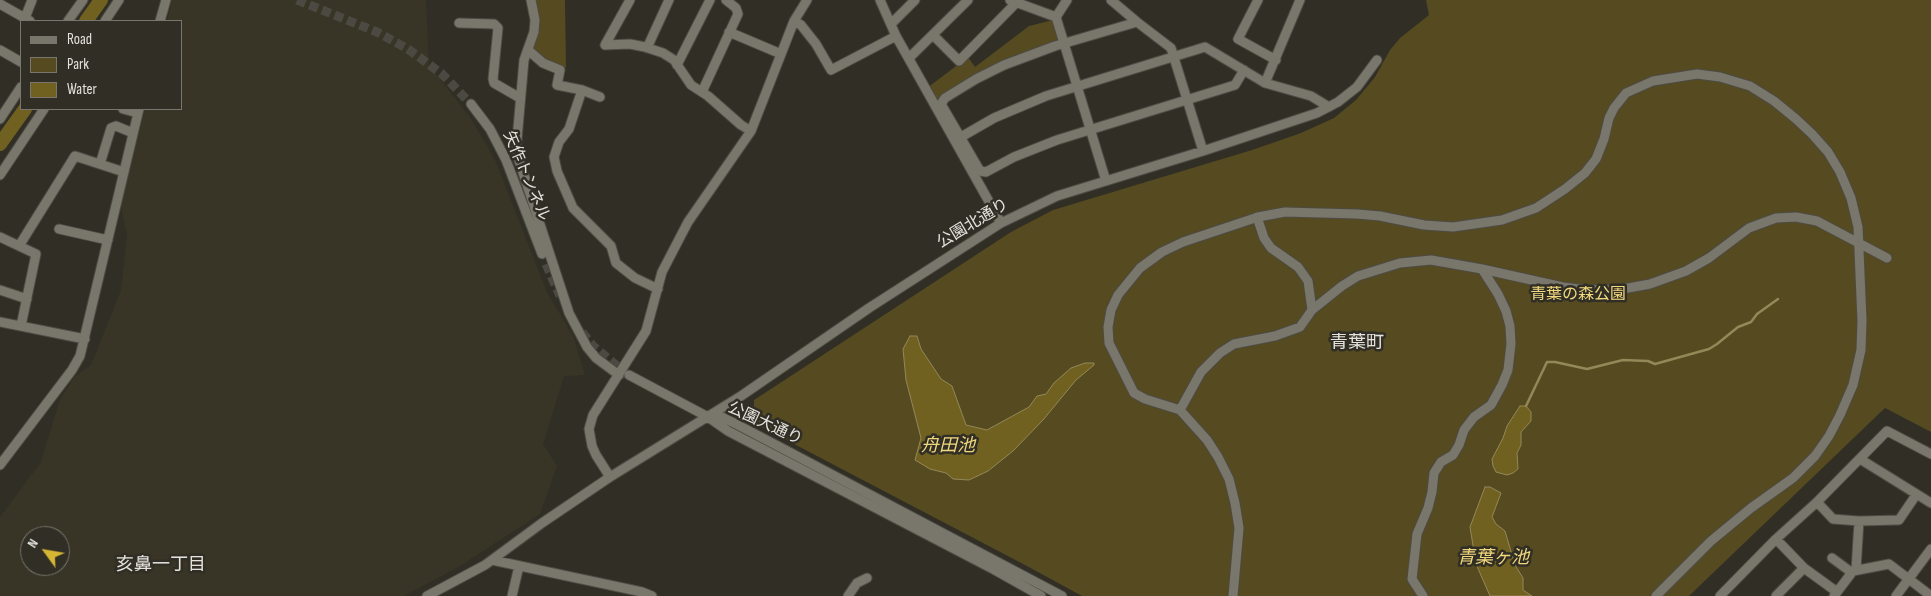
<!DOCTYPE html>
<html>
<head>
<meta charset="utf-8">
<style>
  body { margin:0 }
  #map { position:relative; width:1931px; height:596px; overflow:hidden; background:#302e25; font-family:"Sofia Sans Condensed",sans-serif }
  canvas { display:block }
  .legend { position:absolute; left:20px; top:20px; width:162px; height:90px; box-sizing:border-box; background:#302e25; border:1px solid #78766f; margin:0; padding:6px 9px; list-style:none; font-size:15px; color:#e4e3dd }
  .legend li { display:flex; align-items:center; gap:10px; height:25px }
  .legend b { width:25px; border:1px solid #78766f }
  .north { position:absolute; left:20px; top:526px; width:50px; height:50px; box-sizing:border-box; background:#302e25; border:1px solid #78766f; border-radius:50%; rotate:302deg; font-size:14px; font-weight:700; line-height:20px; text-align:center; color:#e4e3dd }
  .north::after { content:''; display:block; margin:auto; width:18px; height:22px; background:#d5b534; clip-path:polygon(50% 0,100% 100%,50% 72%,0 100%) }
</style>
</head>
<body>
<div id="map">
<canvas width="1931" height="596"></canvas>
<ul class="legend">
<li><b style="height:6px;background:#79766c"></b>Road</li>
<li><b style="height:14px;background:#554a20"></b>Park</li>
<li><b style="height:14px;background:#716121"></b>Water</li>
</ul>
<div class="north">N</div>
</div>
<script>
const ctx = document.querySelector('canvas').getContext('2d');
ctx.lineJoin = 'round';
function paint(path, color) {
  ctx.fillStyle = color;
  ctx.fill(path, 'evenodd');
}
function shape(rows) {
  const path = new Path2D();
  for (const r of rows) {
    path.moveTo(r[0], r[1]);
    for (let i = 2; i < r.length; i += 2) path.lineTo(r[i], r[i + 1]);
  }
  return path;
}
function stroke(path, color, width, dash) {
  ctx.strokeStyle = color;
  ctx.lineWidth = width;
  ctx.lineCap = dash ? 'butt' : 'round';
  ctx.setLineDash(dash || []);
  ctx.stroke(path);
}
function drawText(font, color, halo, rows, align = 'center') {
  ctx.font = font + ' "Sofia Sans Condensed","Noto Sans JP",sans-serif';
  ctx.lineWidth = 5;
  ctx.setLineDash([]);
  ctx.textBaseline = 'middle';
  ctx.strokeStyle = halo;
  ctx.fillStyle = color;
  for (const [text, x, y, turn = 0] of rows) {
    ctx.save();
    ctx.translate(x, y);
    ctx.rotate((+turn || 0) * Math.PI / 180);
    ctx.textAlign = isNaN(turn) ? turn : align;
    if (halo) ctx.strokeText(text, 0, 0);
    ctx.fillText(text, 0, 0);
    ctx.restore();
  }
}
const built = shape([
  [172,0,426,0,429,65,470,117,495,160,547,292,573,336,585,375,564,376,543,444,557,466,540,514,460,566,404,596,0,596,0,517,41,462,59,402,74,377,91,365,121,290,127,237,121,206,145,109,181,109,181,21,167,21],
  [30,536,60,536,60,566,30,566]
]);
const green = shape([
  [533,0,565,0,566,68,541,57,530,47],
  [1426,0,1931,0,1931,432,1885,408,1689,596,1082,596,1025,565,754,423,754,400,1011,232,1053,210,1252,150,1301,133,1334,118,1356,100,1375,77,1390,50,1400,38,1429,15],
  [1053,20,1060,43,1013,59,935,103,927,88,968,57,975,67,1029,26]
]);
const water = shape([
  [910,336,917,336,921,349,941,379,952,386,966,425,987,430,1029,407,1037,396,1046,394,1054,383,1071,368,1085,363,1094,363,1094,365,1076,380,1043,420,1013,451,988,471,969,480,953,479,946,473,930,469,915,460,921,438,906,380,903,349,910,336],
  [1520,406,1526,406,1531,412,1531,421,1521,432,1521,445,1517,453,1518,469,1513,473,1507,475,1496,472,1493,466,1492,459,1503,438,1507,426,1520,406],
  [1485,487,1490,487,1501,493,1492,517,1496,524,1505,531,1515,565,1523,578,1523,590,1532,596,1490,596,1476,564,1470,527,1485,487]
]);
const stream = shape([
  [1526,406,1547,362,1555,362,1587,369,1623,360,1648,361,1655,364,1709,349,1717,344,1738,327,1751,322,1757,314,1778,299]
]);
const river = shape([
  [86,21,101,0],
  [0,144,25,109]
]);
const minorTunnel = shape([
  [297,0,377,32,408,49,442,74,471,104],
  [546,264,560,296],
  [582,332,593,346,627,374]
]);
const minor = shape([
  [531,0,535,20,534,32,524,60,516,151,569,313,587,347,596,358,619,375],
  [630,0,605,45,630,44,645,47,663,53,674,60,691,85,708,96,741,125,751,131],
  [880,0,896,36,1001,223],
  [1010,0,1056,17],
  [1067,0,1056,17,1106,181],
  [1111,0,1137,22,1171,48,1203,151],
  [1258,0,1238,39,1276,60],
  [0,4,30,21],
  [25,18,32,0],
  [68,21,83,0],
  [105,21,119,0],
  [160,21,166,0],
  [794,21,801,25,816,44,831,70,896,36],
  [1137,22,1055,46,1004,65,976,79,945,98,941,104,980,171,986,172,1014,157,1057,140,1235,85,1244,70],
  [459,23,494,24,498,28,493,79,494,83,520,98],
  [891,24,915,0],
  [729,32,781,54],
  [933,35,959,61,1016,3],
  [647,48,669,0],
  [0,50,21,62],
  [528,50,543,63,560,70,557,85,582,90,600,97],
  [909,58,968,0],
  [677,65,710,0],
  [1265,83,1300,0],
  [582,90,569,129,559,142,554,157,557,171,573,208,611,246,616,263,635,278,658,289],
  [702,92,738,14,736,8,726,0],
  [471,104,490,129,506,160,542,254],
  [123,109,138,113],
  [0,119,21,87],
  [961,137,994,118,1046,96,1205,47,1265,83,1311,96,1329,107],
  [100,164,111,128,116,126,133,133],
  [0,175,44,109],
  [1257,217,1264,238,1271,248,1298,267,1308,281,1312,310],
  [59,229,108,240],
  [0,237,36,254,21,326],
  [19,246,75,156,124,172],
  [0,290,27,299],
  [0,322,85,339],
  [629,375,708,417,728,431,993,569,1041,596],
  [1180,410,1201,372,1220,353,1234,344,1275,336,1300,327,1312,310,1342,286,1358,276,1400,263,1431,260,1482,269,1563,287,1587,290,1623,289,1650,284,1686,271,1709,258,1749,228,1776,218,1796,217,1817,221,1887,258],
  [709,417,722,417,738,425,1062,596],
  [1860,459,1931,503],
  [0,465,72,370,80,356,139,109],
  [610,477,596,455,592,446,589,429,593,415,646,331,662,272,688,222,751,131,794,21,807,0],
  [1817,502,1833,519,1859,521,1899,520,1916,495],
  [1776,539,1804,568,1837,592],
  [1832,558,1851,572],
  [492,560,642,592,652,596],
  [1856,570,1859,521],
  [427,596,485,565,542,523,610,477,741,396,869,308,1001,223,1057,196,1203,151,1317,113,1338,102,1357,87,1377,60],
  [512,596,519,566],
  [848,596,857,583,867,578],
  [1233,596,1239,528,1235,503,1229,479,1218,457,1207,440,1180,410,1145,399,1134,393,1109,343,1108,327,1111,310,1118,295,1140,268,1162,252,1183,242,1258,217,1285,212,1357,214,1380,216,1424,225,1453,227,1502,220,1536,208,1565,189,1585,173,1596,159,1604,139,1609,118,1614,108,1626,93,1653,81,1697,74,1720,77,1750,86,1774,101,1796,119,1812,134,1828,152,1840,172,1851,198,1858,227,1862,321,1861,350,1853,385,1840,415,1829,436,1815,456,1793,478,1751,508,1711,541,1656,596],
  [1423,596,1412,579,1417,534,1428,508,1432,492,1434,473,1441,462,1453,455,1459,445,1464,430,1474,417,1491,405,1502,385,1508,370,1511,344,1510,326,1506,311,1498,294,1482,269],
  [1720,596,1776,539,1817,502,1887,431,1931,454],
  [1776,596,1804,568],
  [1834,596,1853,571,1889,564,1931,596],
  [1896,596,1931,549]
]);
const streetNames = [
  ["矢作トンネル",526,176,67],
  ["公園北通り",973,224,-31],
  ["公園大通り",765,424,25]
];
const parkNames = [
  ["青葉の森公園",1578,295]
];
const neighbourhoodNames = [
  ["青葉町",1357,343],
  ["亥鼻一丁目",161,565]
];
const waterNames = [
  ["舟田池",948,446],
  ["青葉ヶ池",1493,558]
];
paint(built, '#393526');
paint(green, '#554a20');
paint(water, '#716121');
stroke(water, '#948859', 1);
stroke(stream, '#948859', 2.5);
stroke(river, '#716121', 14);
stroke(minorTunnel, '#4b4941', 9, [9, 4.5]);
stroke(minor, '#4d4b44', 11);
stroke(minor, '#79766c', 9);
drawText('16px', '#e4e3dd', '#302e25', streetNames);
drawText('16px', '#f2d97e', '#302e25', parkNames);
drawText('18px', '#e4e3dd', '#302e25', neighbourhoodNames);
drawText('italic 18px', '#f0d77c', '#302e25', waterNames);
</script>
</body>
</html>
